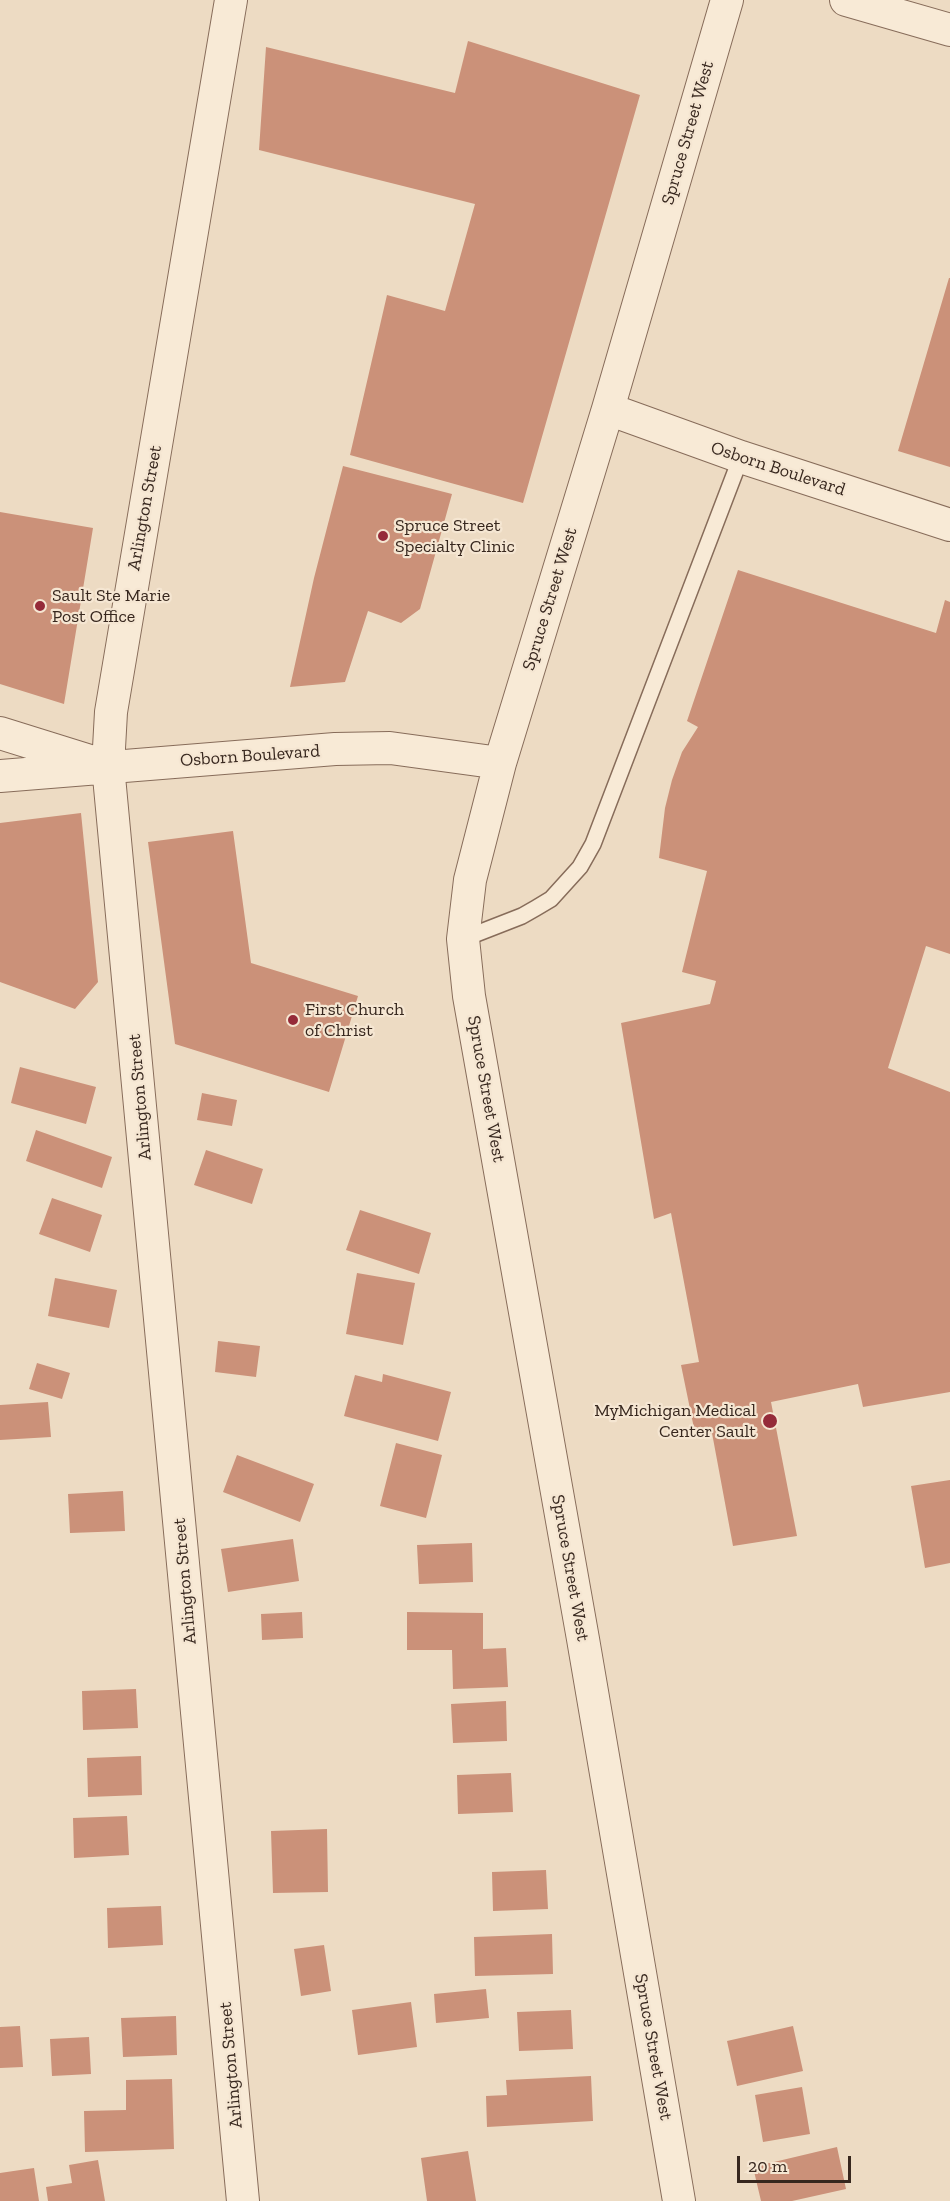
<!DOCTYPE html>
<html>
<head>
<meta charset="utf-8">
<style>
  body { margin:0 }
  #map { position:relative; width:950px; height:2201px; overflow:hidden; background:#eddbc3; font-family:"Zilla Slab",serif }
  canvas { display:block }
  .scale { position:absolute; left:737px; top:2156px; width:114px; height:27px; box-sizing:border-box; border:3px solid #37271e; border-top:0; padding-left:8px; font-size:18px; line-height:21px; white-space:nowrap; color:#37271e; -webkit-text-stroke:4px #f5e6d2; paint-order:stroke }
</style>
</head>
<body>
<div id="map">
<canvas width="950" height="2201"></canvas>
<div class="scale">20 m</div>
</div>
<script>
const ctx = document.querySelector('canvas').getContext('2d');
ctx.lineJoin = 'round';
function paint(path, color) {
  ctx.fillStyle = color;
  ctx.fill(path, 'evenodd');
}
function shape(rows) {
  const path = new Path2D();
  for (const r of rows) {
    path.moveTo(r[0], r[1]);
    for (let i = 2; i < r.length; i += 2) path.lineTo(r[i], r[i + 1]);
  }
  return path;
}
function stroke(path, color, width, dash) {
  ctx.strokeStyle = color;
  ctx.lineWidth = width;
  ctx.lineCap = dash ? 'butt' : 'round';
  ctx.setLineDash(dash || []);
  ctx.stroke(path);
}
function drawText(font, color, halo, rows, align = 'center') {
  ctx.font = font + ' "Zilla Slab",serif';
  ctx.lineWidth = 4.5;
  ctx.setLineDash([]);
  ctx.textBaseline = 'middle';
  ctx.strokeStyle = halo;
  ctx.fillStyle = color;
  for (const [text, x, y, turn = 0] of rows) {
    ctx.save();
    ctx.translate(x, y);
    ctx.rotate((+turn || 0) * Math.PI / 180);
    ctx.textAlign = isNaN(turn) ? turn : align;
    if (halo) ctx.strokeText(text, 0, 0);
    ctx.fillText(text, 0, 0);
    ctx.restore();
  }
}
const building = shape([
  [468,41,640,95,523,503,350,455,387,295,445,311,475,204,259,150,266,47,455,93],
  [949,278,950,278,950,467,898,451],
  [343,466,452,494,420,609,401,623,368,611,345,682,290,687,314,578],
  [0,512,93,528,64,704,0,684],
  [738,570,936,633,945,600,950,602,950,954,926,946,888,1068,950,1092,950,1392,863,1407,858,1384,771,1402,797,1536,733,1546,712,1433,696,1438,681,1365,699,1362,671,1213,654,1219,621,1023,710,1004,716,981,682,972,707,871,659,858,665,808,672,780,682,752,698,727,687,721],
  [81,813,98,982,75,1009,0,982,0,823],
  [233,831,251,963,358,996,329,1092,175,1044,148,842],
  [20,1067,96,1087,86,1124,11,1103],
  [202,1093,237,1100,232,1126,197,1120],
  [36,1130,112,1157,102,1188,26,1161],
  [206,1150,263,1169,252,1204,194,1185],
  [52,1198,102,1215,90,1252,39,1234],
  [360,1210,431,1233,419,1274,346,1250],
  [357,1273,415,1283,403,1345,346,1334],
  [55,1278,117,1290,109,1328,48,1316],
  [218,1341,260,1346,256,1377,215,1372],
  [37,1363,70,1373,62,1399,29,1389],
  [383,1374,451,1392,438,1441,344,1416,355,1375,382,1382],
  [48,1402,51,1437,0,1440,0,1405],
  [396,1443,442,1455,426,1518,380,1506],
  [237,1455,314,1484,300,1522,223,1492],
  [950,1480,950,1563,925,1568,911,1486],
  [123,1491,125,1531,70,1533,68,1494],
  [293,1539,299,1581,228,1592,221,1549],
  [472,1543,473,1582,419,1584,417,1545],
  [302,1612,303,1638,262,1640,261,1614],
  [407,1612,483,1613,483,1649,506,1648,508,1687,453,1689,452,1650,407,1650],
  [136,1689,138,1728,83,1730,82,1691],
  [506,1701,507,1741,453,1743,451,1704],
  [141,1756,142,1795,88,1797,87,1758],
  [511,1773,513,1812,458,1814,457,1775],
  [127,1816,129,1855,74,1858,73,1818],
  [327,1829,328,1892,273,1893,271,1831],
  [546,1870,548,1909,493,1911,492,1872],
  [161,1906,163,1945,108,1948,107,1908],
  [552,1934,553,1974,475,1976,474,1937],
  [324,1945,331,1991,301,1996,294,1949],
  [486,1989,489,2018,436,2023,434,1994],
  [411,2002,417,2047,358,2055,352,2010],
  [571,2010,573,2049,519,2051,517,2012],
  [176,2016,177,2055,123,2057,121,2018],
  [20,2026,23,2067,0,2068,0,2027],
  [793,2026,803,2071,737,2086,727,2041],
  [89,2037,91,2074,52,2076,50,2039],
  [591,2076,593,2121,487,2127,486,2096,507,2095,506,2080],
  [172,2079,174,2149,85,2152,84,2111,126,2110,126,2080],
  [802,2087,810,2134,763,2142,755,2095],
  [837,2147,846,2189,792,2201,761,2201,753,2167],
  [468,2151,476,2201,427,2201,421,2158],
  [98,2160,105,2201,48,2201,46,2187,72,2183,69,2165],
  [34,2168,39,2201,0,2201,0,2173]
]);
const service = shape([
  [463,939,522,916,536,908,551,899,580,867,593,844,741,457]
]);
const minor = shape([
  [231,0,111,712,108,766,243,2201],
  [846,0,950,30],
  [608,409,741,457,950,525],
  [0,733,93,762],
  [0,776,335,749,390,748,500,763],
  [679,2201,583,1639,469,996,463,939,470,880,500,763,608,409,727,0]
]);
const markers = [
  [383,536,6,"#952b39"],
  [40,606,6,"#952b39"],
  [293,1020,6,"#952b39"],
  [770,1421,8,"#952b39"]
];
const streetNames = [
  ["Spruce Street West",688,133,-74],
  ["Osborn Boulevard",778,469,18],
  ["Arlington Street",145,508,-80],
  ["Spruce Street West",550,599,-73],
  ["Osborn Boulevard",250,756,-4],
  ["Spruce Street West",486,1089,80],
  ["Arlington Street",140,1097,-95],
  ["Spruce Street West",570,1568,80],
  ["Arlington Street",185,1581,-95],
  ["Spruce Street West",653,2047,80],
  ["Arlington Street",231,2065,-95]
];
const poiNames = [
  ["Spruce Street",395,526],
  ["Specialty Clinic",395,547],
  ["Sault Ste Marie",52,596],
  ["Post Office",52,617],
  ["First Church",305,1010],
  ["of Christ",305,1031],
  ["MyMichigan Medical",756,1411,"right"],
  ["Center Sault",756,1432,"right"]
];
paint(building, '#cb9179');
stroke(service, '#876c5a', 18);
stroke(minor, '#876c5a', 34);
stroke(service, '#f8ead6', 15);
stroke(minor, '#f8ead6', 32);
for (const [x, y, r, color] of markers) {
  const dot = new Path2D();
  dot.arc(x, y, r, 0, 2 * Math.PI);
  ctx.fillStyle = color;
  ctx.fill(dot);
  stroke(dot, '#f5e6d2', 2);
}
drawText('18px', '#37271e', '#f5e6d2', streetNames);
drawText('18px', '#37271e', '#f5e6d2', poiNames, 'left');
</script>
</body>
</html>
